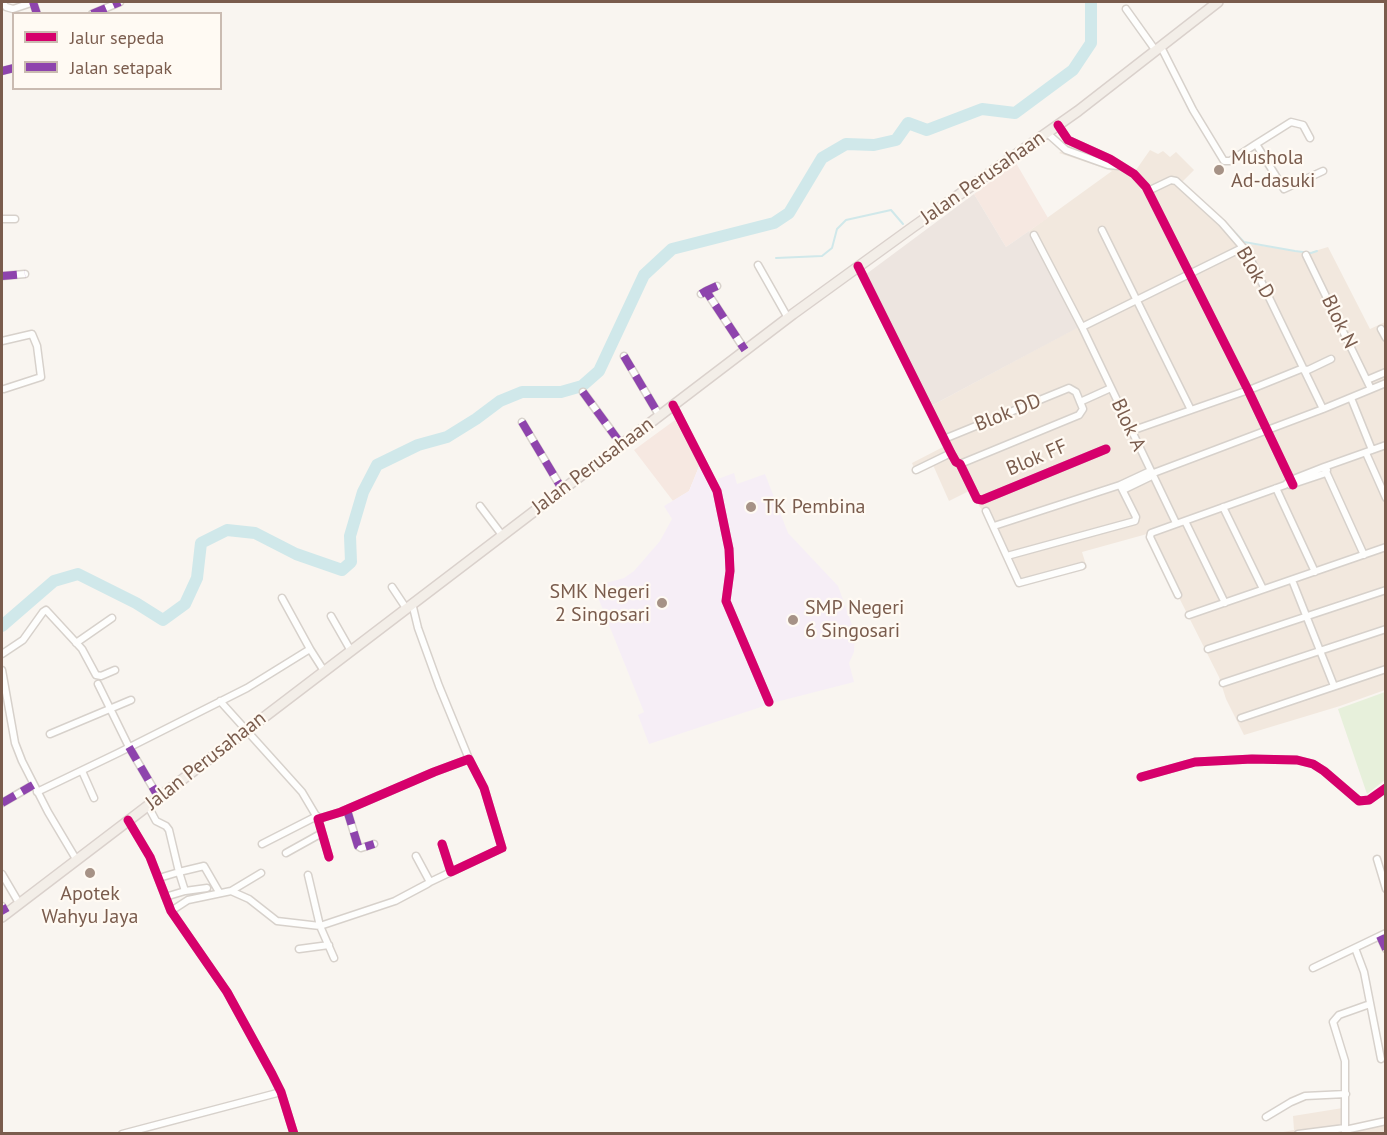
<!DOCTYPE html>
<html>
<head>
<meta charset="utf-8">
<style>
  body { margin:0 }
  #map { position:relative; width:1387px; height:1135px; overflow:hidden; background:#f9f5f0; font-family:"PT Sans",sans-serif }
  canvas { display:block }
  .frame { position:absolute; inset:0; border:3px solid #7a5c4d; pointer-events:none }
  .legend { position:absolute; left:12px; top:12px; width:210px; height:78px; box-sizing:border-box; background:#fffaf3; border:2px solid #cabbb1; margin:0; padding:8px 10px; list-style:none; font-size:18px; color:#7a5c4d }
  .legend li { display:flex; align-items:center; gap:12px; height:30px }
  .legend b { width:30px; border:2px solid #cabbb1 }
</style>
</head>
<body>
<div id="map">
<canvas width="1387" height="1135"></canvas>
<div class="frame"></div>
<ul class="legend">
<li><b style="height:8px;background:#d6006c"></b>Jalur sepeda</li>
<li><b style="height:8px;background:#8e44ad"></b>Jalan setapak</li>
</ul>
</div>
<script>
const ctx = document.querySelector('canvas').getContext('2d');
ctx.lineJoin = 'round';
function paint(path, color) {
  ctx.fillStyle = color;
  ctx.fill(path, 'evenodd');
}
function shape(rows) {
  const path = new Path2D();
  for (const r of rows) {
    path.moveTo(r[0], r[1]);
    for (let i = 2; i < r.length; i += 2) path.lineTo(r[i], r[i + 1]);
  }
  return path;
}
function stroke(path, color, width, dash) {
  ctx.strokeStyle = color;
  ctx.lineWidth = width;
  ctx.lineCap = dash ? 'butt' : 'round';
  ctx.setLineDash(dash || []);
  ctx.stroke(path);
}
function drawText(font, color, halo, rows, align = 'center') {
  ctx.font = font + ' "PT Sans",sans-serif';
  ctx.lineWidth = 4.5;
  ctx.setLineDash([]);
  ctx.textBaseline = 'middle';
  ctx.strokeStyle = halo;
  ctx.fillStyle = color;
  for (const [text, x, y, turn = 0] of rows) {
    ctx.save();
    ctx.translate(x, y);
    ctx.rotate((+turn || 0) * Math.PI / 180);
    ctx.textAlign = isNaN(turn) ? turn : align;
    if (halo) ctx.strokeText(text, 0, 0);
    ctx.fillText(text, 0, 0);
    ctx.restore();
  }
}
const residential = shape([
  [1076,139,1136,170,1150,150,1158,154,1163,151,1170,157,1176,152,1194,170,1181,183,1199,198,1243,243,1308,253,1328,247,1370,329,1385,322,1385,690,1340,706,1244,735,1226,699,1219,677,1147,534,1082,552,1087,568,1019,587,982,510,969,491,949,501,933,465,916,473,912,463,945,446,935,428,940,425,931,406,1078,327,1029,231,1112,171,1059,153],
  [1349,1107,1349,1126,1385,1118,1385,1133,1272,1134,1294,1130,1293,1116]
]);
const commercial = shape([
  [1016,163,1048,218,1006,247,974,194],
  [675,420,700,464,689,491,673,501,634,450]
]);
const industrial = shape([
  [974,194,1006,247,1029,231,1079,327,931,406,894,329,865,275]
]);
const education = shape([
  [700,464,711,484,718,502,726,559,725,582,722,597,725,609,767,705,649,744,638,715,644,712,595,590,606,583,624,578,634,571,660,541,672,519,664,506,689,491],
  [734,473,737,484,765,474,788,533,838,586,855,633,854,652,849,663,854,682,772,703,731,607,730,598,733,566,732,547,718,479]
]);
const green = shape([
  [1385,692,1385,780,1367,794,1338,709]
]);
const stream = shape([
  [1183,184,1221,218],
  [1225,222,1244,242,1295,251,1311,253,1317,251],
  [776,258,822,256,832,248,837,229,846,220,891,210,903,224]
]);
const river = shape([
  [2,626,54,581,78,574,136,603,163,620,185,604,197,578,201,543,227,530,255,533,296,554,342,570,351,562,350,536,363,492,377,465,418,445,447,437,476,419,500,401,522,392,561,392,582,386,599,371,644,275,672,249,774,223,789,213,822,158,846,144,874,145,896,140,908,123,927,130,982,109,1015,113,1073,70,1091,43,1091,2]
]);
const minor = shape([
  [2,2,6,7,13,9,34,2],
  [33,2,37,14],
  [1126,9,1156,51],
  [92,14,120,2],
  [1161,47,1193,110,1224,161,1230,161,1256,144,1284,189,1323,171],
  [2,71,14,68],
  [1058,125,1068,140,1110,159,1134,174,1146,187,1248,390,1293,485],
  [1047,133,1066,150,1108,165,1119,166],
  [1256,144,1291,122,1303,125,1310,138],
  [1148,191,1171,180,1176,181,1222,223,1247,252,1323,409],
  [2,219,15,219],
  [1102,230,1191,410],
  [1034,235,1082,327,1176,523],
  [1306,255,1371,389],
  [758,265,788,318],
  [858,266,951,453,956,462,960,464,977,499,982,500,1106,449],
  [2,276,25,274],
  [706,291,717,286],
  [701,294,706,291,745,350],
  [1082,327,1242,248],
  [1381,329,1386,338],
  [2,341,32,334,37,346,41,377,4,389],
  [624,356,659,415],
  [1367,380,1386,372],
  [583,392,621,444],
  [1351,398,1372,450],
  [1080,402,1111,388],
  [673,405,717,491,729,549,730,571,726,601,769,702],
  [522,422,562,489],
  [1131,431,1254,388,1301,369,1308,370,1331,359],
  [944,439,1069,388,1076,392,1083,409,1079,415,960,464],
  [1366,453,1386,498],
  [1324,467,1364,555],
  [916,470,951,453],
  [1151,474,1323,409,1386,383],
  [1290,485,1326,473,1327,470],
  [1276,488,1315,572],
  [1123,490,1152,476],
  [480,506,502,535],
  [1223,507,1263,589],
  [986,511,1019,583,1082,566],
  [1185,521,1225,603],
  [994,526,1120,485,1150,471],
  [1007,556,1135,521,1136,517,1120,485],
  [1292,580,1334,686],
  [392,587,406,608],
  [1178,595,1150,537,1151,533,1285,485,1291,480,1324,467,1386,445],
  [282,598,310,649],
  [412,603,418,628,439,686,469,759],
  [1189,615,1386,547],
  [331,616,351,651],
  [76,643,112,618],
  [1208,649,1386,590],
  [2,654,23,640,43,612,46,610,82,649,96,675,101,676,115,670],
  [2,670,15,743,22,761,48,812,76,859],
  [1223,683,1386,629],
  [98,684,129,747,159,798],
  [220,701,302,792,318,819],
  [1241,718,1386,669],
  [50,734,131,700],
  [82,771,94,798],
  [1141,777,1195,762,1252,759,1297,760,1313,764,1324,771,1359,801,1369,800,1386,788],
  [37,792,118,753,247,688,310,649,324,671],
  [2,803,33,785],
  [148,806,156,821,166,826,169,830,179,872,204,866,219,892],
  [347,810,358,846,361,848,374,844],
  [128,820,150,857,171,911,227,992,272,1074,281,1092,294,1134],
  [262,844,317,816],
  [286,853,322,833],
  [329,857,318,819,341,812,434,772,469,759,484,788,502,848,451,872,442,844],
  [1377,859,1386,889],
  [2,874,19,903],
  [308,875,320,926,334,958],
  [159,878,179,872,185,891,207,888],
  [430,882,451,872],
  [231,891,261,873],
  [165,897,185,891],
  [2,906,6,913],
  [171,911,188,900,231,891,249,899,277,921,320,926,395,901,427,884,430,882,416,856],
  [1380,936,1386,949],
  [1355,948,1364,972,1381,1059],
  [299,949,329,945],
  [1313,968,1386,933],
  [1266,1117,1291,1102,1305,1096,1346,1094],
  [1345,1130,1386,1121],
  [122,1134,281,1092],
  [1298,1134,1345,1128],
  [1345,1134,1345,1061,1333,1022,1339,1015,1370,1004]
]);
const primary = shape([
  [2,917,793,314,913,227,1078,111,1218,2]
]);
const quiet = shape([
  [33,2,37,14],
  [92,14,120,2],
  [2,71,14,68],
  [2,276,25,274],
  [706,291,717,286],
  [701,294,706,291,745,350],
  [624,356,659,415],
  [583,392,621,444],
  [522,422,562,489],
  [129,747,159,798],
  [2,803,33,785],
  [347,810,358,846,361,848,374,844],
  [2,906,6,913],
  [1380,936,1386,949]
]);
const cycleway = shape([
  [1058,125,1068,140,1110,159,1134,174,1146,187,1248,390,1293,485],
  [858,266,951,453,956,462,960,464,977,499,982,500,1106,449],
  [673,405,717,491,729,549,730,571,726,601,769,702],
  [1141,777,1195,762,1252,759,1297,760,1313,764,1324,771,1359,801,1369,800,1386,788],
  [128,820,150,857,171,911,227,992,272,1074,281,1092,294,1134],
  [329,857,318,819,341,812,434,772,469,759,484,788,502,848,451,872,442,844]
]);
const markers = [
  [1219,170,6,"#a69286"],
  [751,507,6,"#a69286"],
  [662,603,6,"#a69286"],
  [793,620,6,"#a69286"],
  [90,873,6,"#a69286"]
];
const poiNames = [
  ["Mushola",1231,158],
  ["Ad-dasuki",1231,181],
  ["TK Pembina",763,507],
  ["SMK Negeri",650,592,"right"],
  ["2 Singosari",650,615,"right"],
  ["SMP Negeri",805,608],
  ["6 Singosari",805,631],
  ["Apotek",90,894,"center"],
  ["Wahyu Jaya",90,917,"center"]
];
const streetNames = [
  ["Jalan Perusahaan",983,178,-35],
  ["Blok D",1255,273,60],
  ["Blok N",1339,322,64],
  ["Blok DD",1008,413,-22],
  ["Blok A",1128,425,65],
  ["Blok FF",1037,458,-23],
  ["Jalan Perusahaan",593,466,-37],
  ["Jalan Perusahaan",206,761,-38]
];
paint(residential, '#f2e8de');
paint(commercial, '#f6e8e1');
paint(industrial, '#ede5e0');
paint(education, '#f6eef6');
paint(green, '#e7f0db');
stroke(stream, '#d0e8ea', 2);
stroke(river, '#d0e8ea', 12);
stroke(minor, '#d7d1cb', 9);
stroke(primary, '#dad1cc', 12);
stroke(minor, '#fefefd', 6);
stroke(primary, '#f3eee8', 9);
stroke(quiet, '#8e44ad', 8, [15, 8]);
stroke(cycleway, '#d6006c', 9);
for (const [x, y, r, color] of markers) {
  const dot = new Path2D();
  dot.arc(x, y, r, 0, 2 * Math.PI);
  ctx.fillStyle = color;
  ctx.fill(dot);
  stroke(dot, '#fffaf3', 2);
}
drawText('20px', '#7a5c4d', '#fffaf3', poiNames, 'left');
drawText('20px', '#7a5c4d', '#fffaf3', streetNames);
</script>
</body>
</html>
